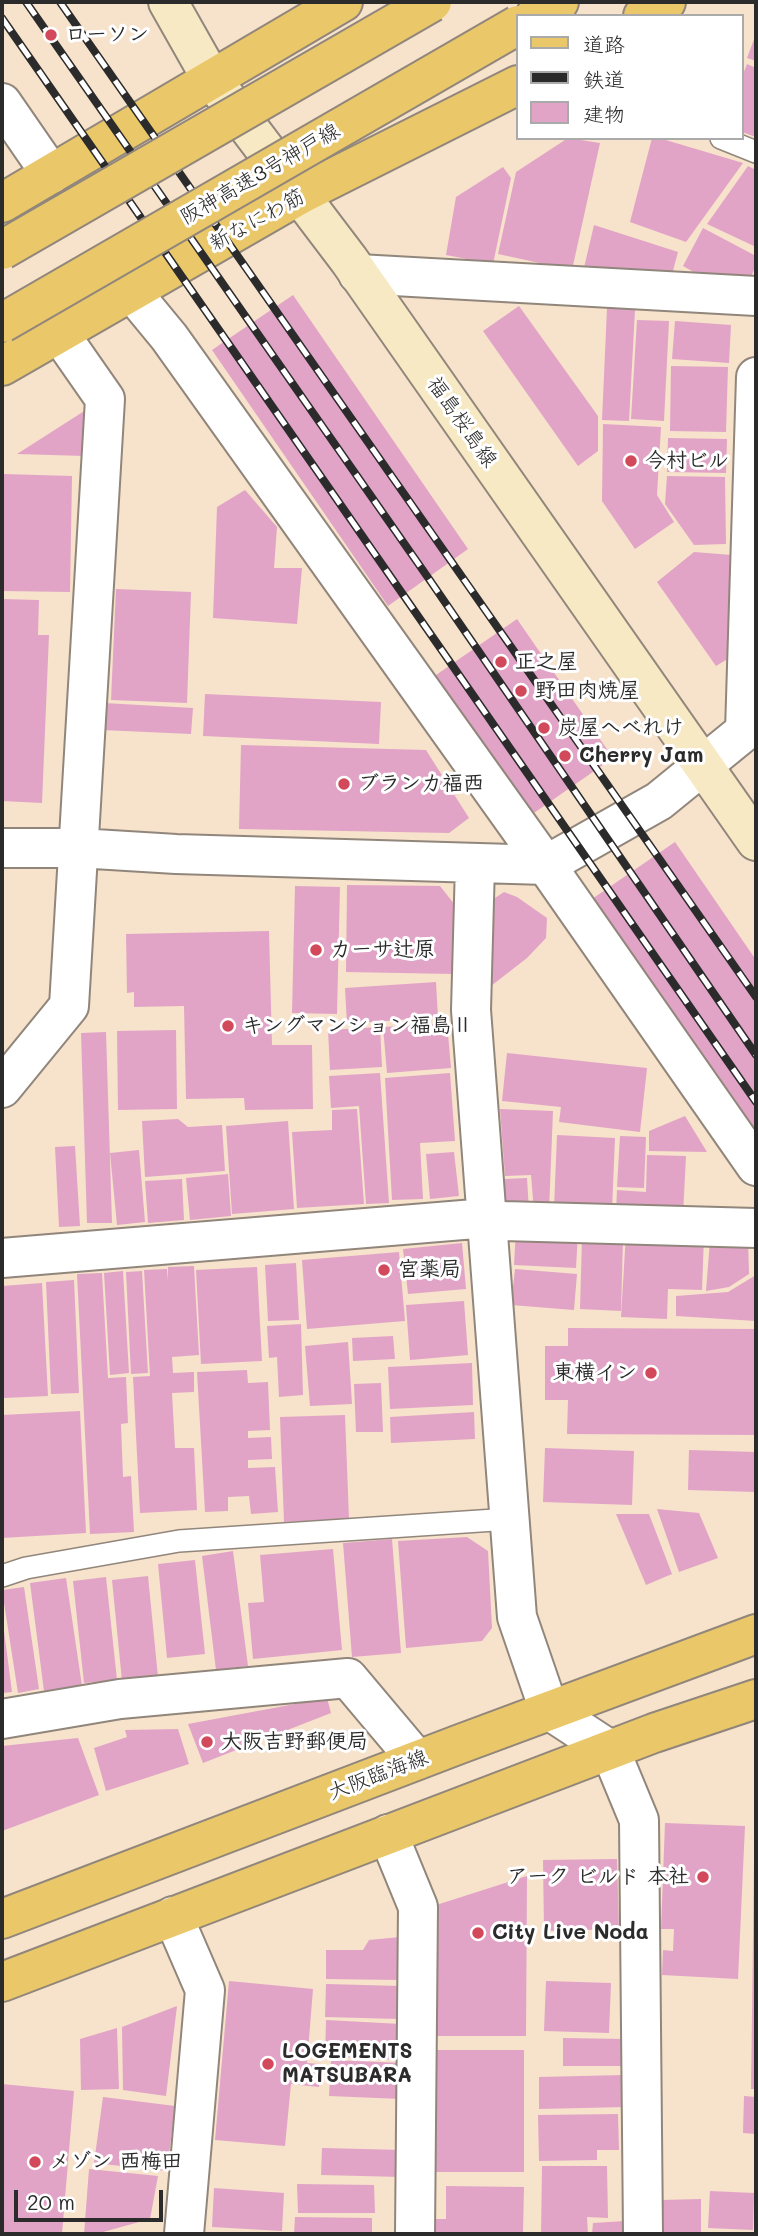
<!DOCTYPE html>
<html>
<head>
<meta charset="utf-8">
<style>
  body { margin:0 }
  #map { position:relative; width:758px; height:2236px; overflow:hidden; background:#f7e2cb; font-family:Mali,"Klee One",sans-serif }
  canvas { display:block }
  .frame { position:absolute; inset:0; border:4px solid #2b2b2b; pointer-events:none }
  .legend { position:absolute; left:516px; top:14px; width:228px; height:126px; box-sizing:border-box; background:#fff; border:2px solid #aaa; margin:0; padding:9px 12px; list-style:none; font-size:21px; color:#2b2b2b }
  .legend li { display:flex; align-items:center; gap:14px; height:35px }
  .legend b { width:35px; border:2px solid #aaa }
  .scale { position:absolute; left:14px; top:2190px; width:149px; height:32px; box-sizing:border-box; border:4px solid #2b2b2b; border-top:0; padding-left:9px; font-size:21px; line-height:24px; white-space:nowrap; color:#2b2b2b; -webkit-text-stroke:5px #fff; paint-order:stroke }
</style>
</head>
<body>
<div id="map">
<canvas width="758" height="2236"></canvas>
<div class="frame"></div>
<ul class="legend">
<li><b style="height:9px;background:#eac769"></b>道路</li>
<li><b style="height:9px;background:#2b2b2b"></b>鉄道</li>
<li><b style="height:19px;background:#e1a4c7"></b>建物</li>
</ul>
<div class="scale">20 m</div>
</div>
<script>
const ctx = document.querySelector('canvas').getContext('2d');
ctx.lineJoin = 'round';
function paint(path, color) {
  ctx.fillStyle = color;
  ctx.fill(path, 'evenodd');
}
function shape(rows) {
  const path = new Path2D();
  for (const r of rows) {
    path.moveTo(r[0], r[1]);
    for (let i = 2; i < r.length; i += 2) path.lineTo(r[i], r[i + 1]);
  }
  return path;
}
function stroke(path, color, width, dash) {
  ctx.strokeStyle = color;
  ctx.lineWidth = width;
  ctx.lineCap = dash ? 'butt' : 'round';
  ctx.setLineDash(dash || []);
  ctx.stroke(path);
}
function drawText(font, color, halo, rows, align = 'center') {
  ctx.font = font + ' Mali,"Klee One",sans-serif';
  ctx.lineWidth = 6;
  ctx.setLineDash([]);
  ctx.textBaseline = 'middle';
  ctx.strokeStyle = halo;
  ctx.fillStyle = color;
  for (const [text, x, y, turn = 0] of rows) {
    ctx.save();
    ctx.translate(x, y);
    ctx.rotate((+turn || 0) * Math.PI / 180);
    ctx.textAlign = isNaN(turn) ? turn : align;
    if (halo) ctx.strokeText(text, 0, 0);
    ctx.fillText(text, 0, 0);
    ctx.restore();
  }
}
const building = shape([
  [756,34,756,61,747,58],
  [747,64,756,68,756,137,742,132,742,77],
  [568,138,600,143,572,270,498,254,516,172],
  [652,138,659,138,743,163,686,242,630,222],
  [748,166,756,170,756,247,707,224],
  [503,167,511,178,493,264,446,255,456,197],
  [594,225,678,252,671,278,583,272],
  [703,228,756,256,756,265,748,284,708,280,683,266],
  [293,295,468,549,388,606,212,350],
  [519,306,598,416,598,451,578,466,483,331],
  [607,308,635,310,629,421,602,420],
  [637,320,669,321,664,421,631,419],
  [675,321,731,325,729,363,672,359],
  [671,366,728,367,726,432,670,431],
  [89,408,85,456,17,454],
  [603,424,661,427,657,495,674,522,635,549,602,501],
  [668,438,727,439,726,473,667,472],
  [3,474,72,476,70,592,2,591],
  [667,476,725,477,726,544,694,545,665,504],
  [245,490,277,527,274,568,302,568,297,624,213,618,217,507],
  [694,552,732,555,731,657,716,666,657,582],
  [116,589,191,592,187,703,111,700],
  [2,599,39,600,38,635,49,635,42,803,2,801],
  [517,619,613,758,531,815,436,675],
  [205,694,381,702,379,744,203,736],
  [104,703,193,708,191,734,102,730],
  [241,745,426,750,469,818,449,833,239,829],
  [675,842,756,960,756,1137,592,899],
  [347,885,440,886,455,905,453,974,346,972],
  [295,886,340,887,337,1014,292,1013],
  [504,892,517,897,547,918,546,938,527,958,491,986,492,900],
  [269,931,272,1045,312,1045,313,1109,245,1110,244,1098,186,1099,184,1006,134,1007,134,992,127,993,126,934],
  [436,982,438,1017,347,1024,345,988],
  [447,1023,451,1068,387,1073,383,1027],
  [380,1027,382,1067,330,1070,328,1030],
  [176,1030,177,1109,118,1110,117,1031],
  [106,1032,112,1223,87,1223,81,1033],
  [507,1053,647,1068,640,1132,559,1122,561,1107,502,1101],
  [380,1073,389,1203,366,1204,359,1106,331,1108,329,1076],
  [450,1073,455,1141,420,1143,423,1199,392,1200,385,1078],
  [357,1109,364,1204,297,1208,292,1132,332,1130,332,1110],
  [500,1109,553,1111,549,1211,534,1211,531,1175,505,1176],
  [685,1116,707,1152,649,1151,649,1131],
  [178,1119,188,1127,222,1125,225,1171,145,1177,142,1121],
  [288,1121,294,1209,232,1214,226,1126],
  [557,1135,615,1138,612,1211,554,1208],
  [620,1136,646,1137,644,1188,617,1187],
  [75,1146,80,1226,59,1227,55,1147],
  [139,1150,145,1222,117,1225,110,1153],
  [454,1152,459,1196,430,1199,426,1154],
  [647,1155,686,1156,683,1215,616,1212,617,1190,646,1192],
  [228,1174,231,1216,190,1220,186,1178],
  [527,1178,529,1211,505,1211,504,1179],
  [182,1179,184,1220,148,1223,145,1181],
  [516,1229,578,1233,576,1268,514,1265],
  [626,1233,704,1237,702,1290,668,1289,667,1319,621,1317],
  [582,1238,623,1240,621,1311,580,1309],
  [710,1240,748,1240,749,1274,729,1287,706,1291],
  [462,1243,466,1289,408,1294,403,1249],
  [399,1252,405,1321,307,1329,302,1260],
  [296,1263,299,1320,268,1321,265,1265],
  [194,1266,199,1355,172,1357,173,1373,194,1372,194,1392,172,1393,175,1448,194,1448,197,1510,140,1513,133,1377,150,1376,144,1270,167,1269,168,1281,168,1267],
  [257,1267,262,1361,201,1364,196,1270],
  [515,1269,577,1274,574,1310,511,1305],
  [123,1271,129,1373,110,1375,104,1273],
  [142,1271,148,1373,131,1374,126,1272],
  [102,1273,108,1378,126,1377,128,1423,121,1424,123,1477,131,1476,134,1532,90,1534,77,1274],
  [756,1275,756,1321,676,1316,676,1296,728,1292],
  [74,1280,79,1393,51,1394,46,1282],
  [42,1283,48,1396,4,1398,2,1286],
  [464,1301,468,1355,410,1360,406,1305],
  [301,1324,303,1395,279,1397,277,1357,269,1358,267,1326],
  [568,1328,756,1329,756,1435,567,1434,568,1400,545,1400,545,1346,568,1346],
  [393,1336,395,1359,353,1361,352,1338],
  [348,1342,352,1404,310,1406,305,1346],
  [472,1363,473,1405,390,1409,388,1367],
  [247,1370,248,1383,268,1382,270,1430,248,1431,248,1438,271,1437,272,1459,248,1460,248,1468,275,1467,278,1512,251,1514,249,1496,228,1497,228,1511,205,1512,197,1372],
  [381,1383,383,1432,356,1432,354,1384],
  [80,1411,86,1533,2,1538,2,1415],
  [474,1412,475,1439,391,1443,390,1417],
  [345,1415,349,1519,284,1522,280,1417],
  [545,1448,634,1451,632,1505,543,1502],
  [689,1450,756,1452,756,1492,688,1490],
  [657,1509,699,1513,718,1558,679,1572],
  [616,1514,649,1514,672,1574,646,1585],
  [467,1537,488,1551,492,1628,482,1641,406,1648,398,1541],
  [392,1539,401,1653,352,1657,343,1543],
  [333,1549,342,1650,253,1659,248,1603,264,1602,260,1555],
  [233,1551,248,1666,216,1670,202,1556],
  [195,1560,205,1654,167,1658,158,1564],
  [148,1576,158,1677,122,1681,112,1580],
  [106,1577,117,1680,84,1683,73,1581],
  [66,1578,82,1686,44,1691,30,1583],
  [24,1587,39,1689,18,1693,2,1590],
  [3,1623,12,1692,2,1693,2,1624],
  [327,1698,331,1713,203,1763,188,1724],
  [178,1729,189,1764,106,1791,94,1748,127,1737,125,1730],
  [78,1738,99,1795,2,1831,2,1746],
  [665,1823,745,1826,738,1979,662,1975,663,1950,673,1951,674,1929,661,1929],
  [617,1859,619,1929,544,1931,543,1860],
  [754,1863,756,1863,756,2089,751,2089],
  [527,1876,526,2036,429,2036,430,1907],
  [400,1937,399,1980,326,1979,326,1950,363,1950,369,1940],
  [229,1981,313,1989,307,2063,320,2064,319,2087,291,2084,285,2146,215,2140],
  [546,1981,611,1983,609,2033,544,2031],
  [326,1984,400,1986,399,2019,325,2017],
  [177,2006,166,2096,123,2090,122,2027],
  [326,2020,401,2024,399,2060,325,2056],
  [117,2028,119,2089,81,2090,80,2039],
  [563,2038,625,2039,625,2066,563,2066],
  [433,2050,524,2050,524,2172,433,2172],
  [331,2060,403,2063,401,2099,329,2096],
  [624,2075,625,2107,539,2109,539,2077],
  [2,2084,74,2091,62,2234,2,2234],
  [744,2096,756,2097,756,2134,743,2133],
  [103,2097,175,2106,167,2171,94,2163],
  [618,2114,619,2150,597,2150,597,2160,539,2161,538,2115],
  [322,2148,403,2150,402,2177,321,2175],
  [542,2166,607,2166,608,2218,587,2217,588,2234,541,2234],
  [89,2169,158,2176,150,2219,96,2234,84,2234],
  [297,2184,374,2185,375,2213,298,2213],
  [446,2186,524,2187,523,2234,429,2234,429,2219,446,2219],
  [214,2188,284,2193,282,2231,212,2227],
  [710,2191,754,2193,753,2230,708,2228],
  [701,2199,701,2234,661,2234,661,2200],
  [295,2217,372,2218,372,2234,294,2234],
  [625,2221,625,2234,592,2234,593,2223]
]);
const lane = shape([
  [721,138,756,152],
  [2,1576,26,1568,179,1541,510,1519]
]);
const street = shape([
  [2,103,51,174],
  [358,274,756,296],
  [131,291,169,337,546,865,756,1166],
  [2,848,78,848,176,854,546,865,659,801,745,731,756,377],
  [475,864,471,1010,517,1617,549,1710,610,1750,639,1820,643,2234],
  [2,1088,69,1006,105,399,59,333],
  [2,1258,487,1218,503,1221,756,1228],
  [2,1719,120,1699,348,1678,417,1760],
  [388,1834,418,1907,415,2234],
  [173,1916,205,1990,184,2234]
]);
const secondary = shape([
  [168,2,211,78,349,260,756,841]
]);
const primary = shape([
  [643,16,666,2],
  [2,203,343,2],
  [2,366,301,194,518,85],
  [2,1919,460,1744,756,1634],
  [2,1982,654,1733,756,1699]
]);
const highway = shape([
  [535,16,559,2]
]);
const rail = shape([
  [26,2,429,579,756,1055],
  [60,2,756,997],
  [2,18,756,1102]
]);
const highwayBridge = shape([
  [2,250,432,2],
  [2,323,518,25]
]);
const markers = [
  [51,35,7,"#d1495b"],
  [631,461,7,"#d1495b"],
  [501,662,7,"#d1495b"],
  [521,691,7,"#d1495b"],
  [544,728,7,"#d1495b"],
  [565,756,7,"#d1495b"],
  [344,784,7,"#d1495b"],
  [316,950,7,"#d1495b"],
  [228,1026,7,"#d1495b"],
  [384,1270,7,"#d1495b"],
  [651,1373,7,"#d1495b"],
  [207,1742,7,"#d1495b"],
  [703,1877,7,"#d1495b"],
  [478,1933,7,"#d1495b"],
  [268,2064,7,"#d1495b"],
  [35,2162,7,"#d1495b"]
];
const poiNames = [
  ["ローソン",65,35],
  ["今村ビル",645,461],
  ["正之屋",515,662],
  ["野田肉焼屋",535,691],
  ["炭屋へべれけ",558,728],
  ["Cherry Jam",579,756],
  ["ブランカ福西",358,784],
  ["カーサ辻原",330,950],
  ["キングマンション福島Ⅱ",242,1026],
  ["宮薬局",398,1270],
  ["東横イン",637,1373,"right"],
  ["大阪吉野郵便局",221,1742],
  ["アーク ビルド 本社",689,1877,"right"],
  ["City Live Noda",492,1933],
  ["LOGEMENTS",282,2052],
  ["MATSUBARA",282,2076],
  ["メゾン 西梅田",49,2162]
];
const streetNames = [
  ["阪神高速3号神戸線",260,174,-30],
  ["新なにわ筋",257,220,-29],
  ["福島桜島線",462,422,55],
  ["大阪臨海線",378,1775,-21]
];
paint(building, '#e1a4c7');
stroke(lane, '#91867b', 24);
stroke(street, '#91867b', 42);
stroke(secondary, '#91867b', 42);
stroke(primary, '#91867b', 42);
stroke(highway, '#91867b', 42);
stroke(lane, '#fff', 21);
stroke(street, '#fff', 38);
stroke(secondary, '#f7e9c3', 38);
stroke(primary, '#eac769', 38);
stroke(highway, '#eac769', 38);
stroke(rail, '#2b2b2b', 8);
stroke(rail, '#fff', 5, [16]);
stroke(highwayBridge, '#91867b', 42, []);
stroke(highwayBridge, '#eac769', 38);
for (const [x, y, r, color] of markers) {
  const dot = new Path2D();
  dot.arc(x, y, r, 0, 2 * Math.PI);
  ctx.fillStyle = color;
  ctx.fill(dot);
  stroke(dot, '#fff', 2.5);
}
drawText('bold 21px', '#2b2b2b', '#fff', poiNames, 'left');
drawText('21px', '#2b2b2b', '#fff', streetNames);
</script>
</body>
</html>
